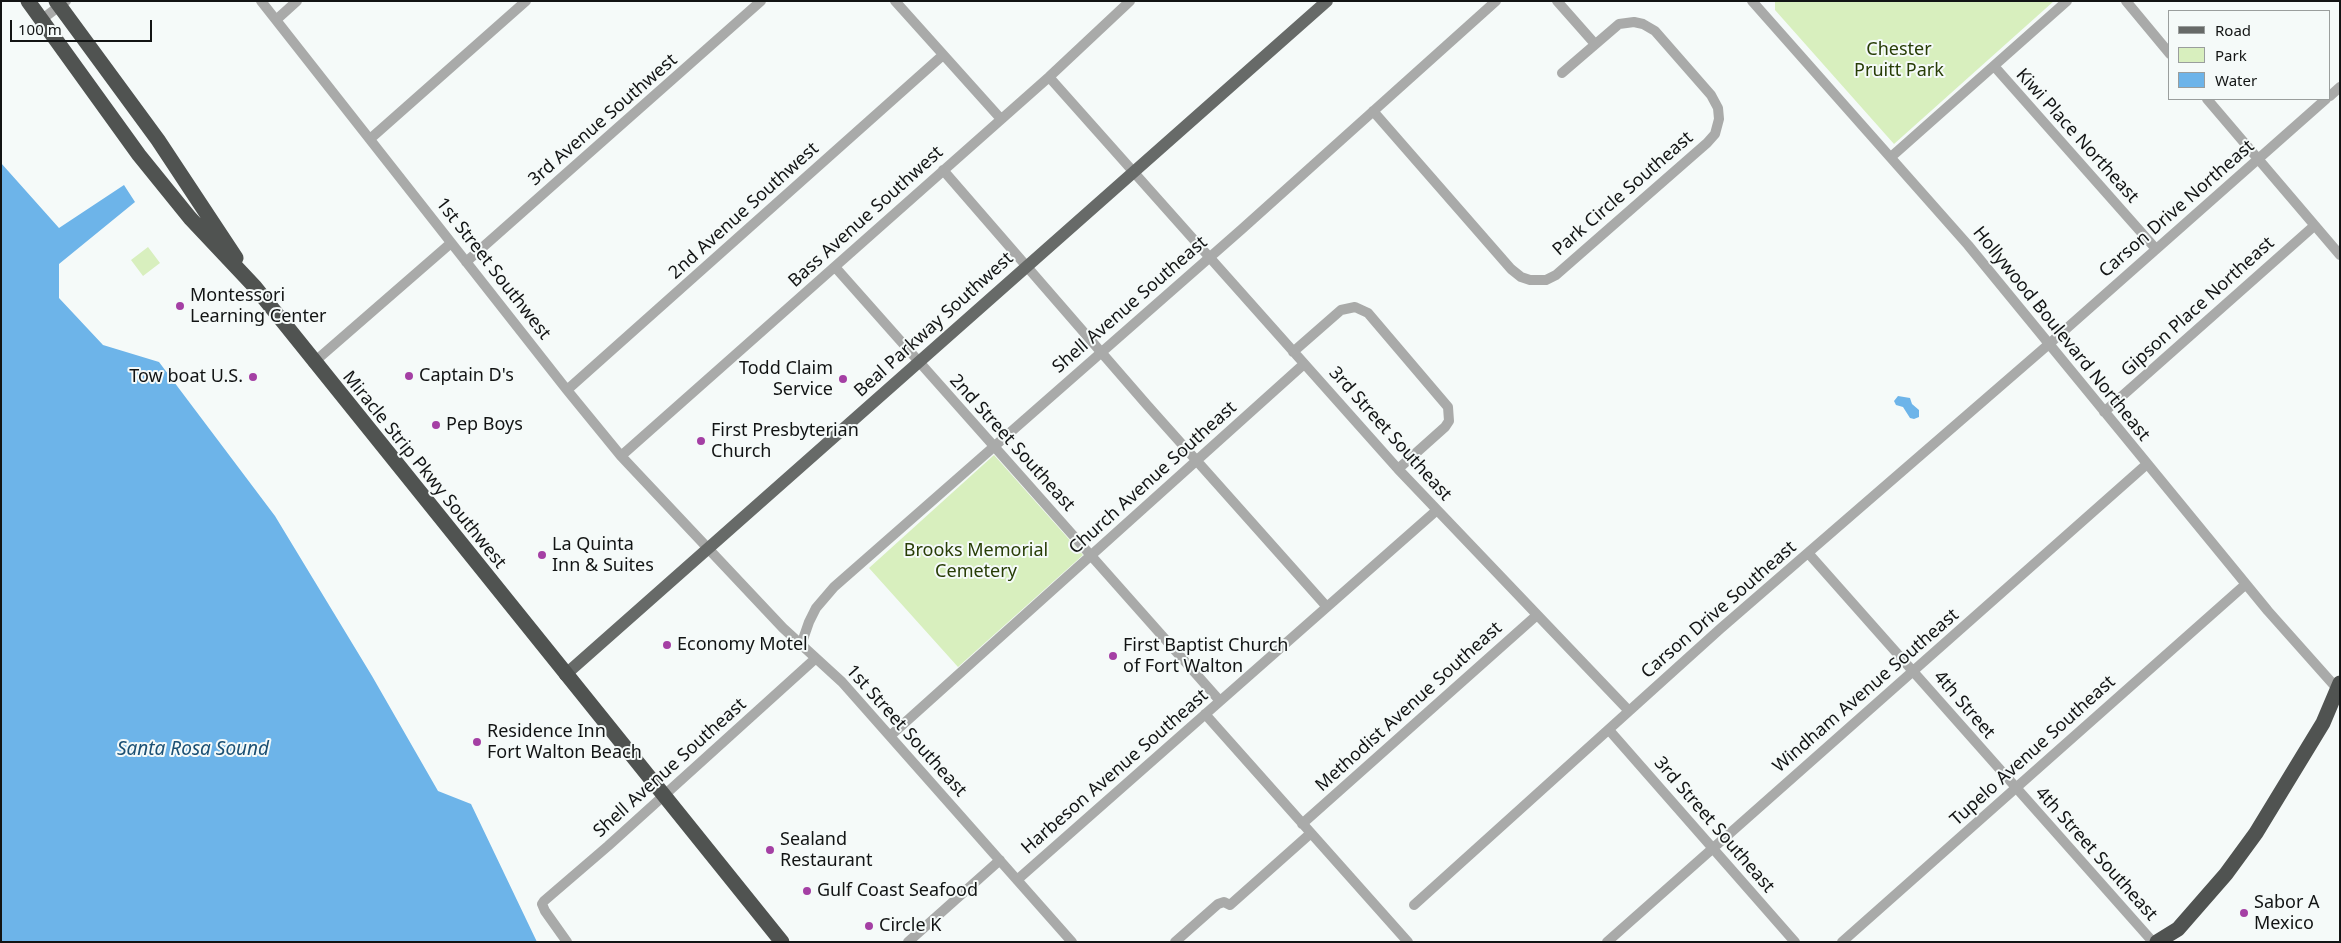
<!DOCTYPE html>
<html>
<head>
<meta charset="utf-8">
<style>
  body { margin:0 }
  #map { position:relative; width:2341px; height:943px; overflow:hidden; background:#f5faf9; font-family:"Noto Sans",sans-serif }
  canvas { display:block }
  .frame { position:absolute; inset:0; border:2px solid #121414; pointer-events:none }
  .legend { position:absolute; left:2168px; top:10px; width:162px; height:90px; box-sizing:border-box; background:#f5faf9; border:1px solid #9a9e9d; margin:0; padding:6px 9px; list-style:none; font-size:15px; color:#121414 }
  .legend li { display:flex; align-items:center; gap:10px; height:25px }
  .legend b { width:25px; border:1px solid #9a9e9d }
  .scale { position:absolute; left:10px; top:20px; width:142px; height:22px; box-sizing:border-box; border:2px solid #121414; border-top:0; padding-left:6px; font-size:15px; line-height:18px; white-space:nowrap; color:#121414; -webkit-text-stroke:4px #f5faf9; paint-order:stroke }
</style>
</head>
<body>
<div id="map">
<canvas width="2341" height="943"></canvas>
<div class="frame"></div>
<ul class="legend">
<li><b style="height:6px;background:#676a68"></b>Road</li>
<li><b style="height:14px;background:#d8efbe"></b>Park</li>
<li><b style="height:14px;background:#6db4e9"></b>Water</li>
</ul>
<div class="scale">100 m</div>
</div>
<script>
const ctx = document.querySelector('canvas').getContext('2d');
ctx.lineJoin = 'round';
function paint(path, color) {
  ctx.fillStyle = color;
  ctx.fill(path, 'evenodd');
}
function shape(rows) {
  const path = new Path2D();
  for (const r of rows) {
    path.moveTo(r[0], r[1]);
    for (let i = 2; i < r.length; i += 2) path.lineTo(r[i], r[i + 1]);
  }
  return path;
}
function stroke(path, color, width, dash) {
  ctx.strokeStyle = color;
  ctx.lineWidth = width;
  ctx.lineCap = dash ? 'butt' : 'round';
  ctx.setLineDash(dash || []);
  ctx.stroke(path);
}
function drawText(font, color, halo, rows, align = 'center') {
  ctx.font = font + ' "Noto Sans",sans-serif';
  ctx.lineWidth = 4;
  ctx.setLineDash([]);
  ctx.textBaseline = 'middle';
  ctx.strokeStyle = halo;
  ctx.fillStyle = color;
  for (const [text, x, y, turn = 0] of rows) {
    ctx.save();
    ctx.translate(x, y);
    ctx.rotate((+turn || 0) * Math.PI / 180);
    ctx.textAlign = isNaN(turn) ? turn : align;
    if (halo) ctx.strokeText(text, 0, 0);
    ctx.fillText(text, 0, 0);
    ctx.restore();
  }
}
const green = shape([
  [1775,1,2054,1,1894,144,1775,10],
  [148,247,160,263,143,276,131,260],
  [994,455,1083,555,958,667,869,568]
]);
const water = shape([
  [1,163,59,228,124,185,135,202,59,264,59,298,103,345,159,362,275,516,372,676,438,791,471,804,537,942,1,942],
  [1898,396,1910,398,1912,404,1919,410,1919,417,1914,419,1910,418,1903,407,1896,405,1894,401]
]);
const minor = shape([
  [261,1,567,390,621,456,783,628,842,682,1072,942],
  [895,1,1001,119],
  [1557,1,1595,44],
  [1752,1,1968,245,2268,611,2340,692],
  [2126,1,2170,54],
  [41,20,66,1],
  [276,20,297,1],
  [1994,66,2156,249],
  [1049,77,1398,469,1629,711],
  [2330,96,2340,87],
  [2207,99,2340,255],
  [1373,111,1511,269,1521,277,1530,280,1546,280,1556,275,1707,143,1715,134,1719,119,1718,108,1711,95,1655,31,1643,24,1634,22,1619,24,1562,73],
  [370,139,526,1],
  [1891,157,2067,1],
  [943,170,1147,405,1327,607],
  [466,262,761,1],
  [835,267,1220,701],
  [1293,352,1341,310,1355,307,1368,313,1448,407,1449,421,1445,427,1398,469],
  [313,363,451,243],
  [567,390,943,55],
  [2104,412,2314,226],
  [621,456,1049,77,1130,1],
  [1809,554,2153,942],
  [801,645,809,622,816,608,834,587,1242,229,1496,1],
  [1205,714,1408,942],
  [1609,730,1795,942],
  [890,736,1304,364],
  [1302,824,1537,615],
  [1017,880,1437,510],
  [1414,905,1720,629,2049,344,2326,99],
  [567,942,545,911,542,904,544,901,608,846,816,658],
  [908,942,1000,860],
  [1175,942,1218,904,1224,902,1230,905,1311,833],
  [1607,942,2147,464],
  [1842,942,2246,584]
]);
const major = shape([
  [565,675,1327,1]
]);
const highway = shape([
  [28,1,139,155,190,218,255,287,782,942],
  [56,1,158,140,236,258],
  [2157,942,2178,929,2226,874,2256,833,2323,723,2340,683]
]);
const markers = [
  [180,306,5,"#a43fa4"],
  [409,376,5,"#a43fa4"],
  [253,377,5,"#a43fa4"],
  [843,379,5,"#a43fa4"],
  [436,425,5,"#a43fa4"],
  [701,441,5,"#a43fa4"],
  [542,555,5,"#a43fa4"],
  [667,645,5,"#a43fa4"],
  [1113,656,5,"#a43fa4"],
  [477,742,5,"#a43fa4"],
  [770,850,5,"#a43fa4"],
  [807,891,5,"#a43fa4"],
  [2244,913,5,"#a43fa4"],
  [869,926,5,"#a43fa4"]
];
const parkNames = [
  ["Chester",1899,50],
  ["Pruitt Park",1899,71],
  ["Brooks Memorial",976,551],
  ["Cemetery",976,572]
];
const streetNames = [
  ["3rd Avenue Southwest",603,120,-41],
  ["Kiwi Place Northeast",2077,136,48],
  ["Park Circle Southeast",1623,194,-41],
  ["Carson Drive Northeast",2177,209,-41],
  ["2nd Avenue Southwest",744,211,-42],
  ["Bass Avenue Southwest",866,217,-42],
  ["1st Street Southwest",493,269,52],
  ["Shell Avenue Southeast",1130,305,-41],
  ["Gipson Place Northeast",2198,307,-42],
  ["Beal Parkway Southwest",934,325,-42],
  ["Hollywood Boulevard Northeast",2061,334,51],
  ["3rd Street Southeast",1390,434,48],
  ["2nd Street Southeast",1012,443,48],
  ["Miracle Strip Pkwy Southwest",424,470,51],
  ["Church Avenue Southeast",1153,478,-42],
  ["Carson Drive Southeast",1719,610,-41],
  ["Windham Avenue Southeast",1866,691,-41],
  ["4th Street",1964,705,49],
  ["Methodist Avenue Southeast",1409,707,-42],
  ["1st Street Southeast",906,731,48],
  ["Tupelo Avenue Southeast",2033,751,-42],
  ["Shell Avenue Southeast",670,768,-42],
  ["Harbeson Avenue Southeast",1115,772,-41],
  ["3rd Street Southeast",1714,825,49],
  ["4th Street Southeast",2096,854,48]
];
const poiNames = [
  ["Montessori",190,296],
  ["Learning Center",190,317],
  ["Todd Claim",833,369,"right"],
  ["Service",833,390,"right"],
  ["Captain D's",419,376],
  ["Tow boat U.S.",243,377,"right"],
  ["Pep Boys",446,425],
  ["First Presbyterian",711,431],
  ["Church",711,452],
  ["La Quinta",552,545],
  ["Inn & Suites",552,566],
  ["Economy Motel",677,645],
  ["First Baptist Church",1123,646],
  ["of Fort Walton",1123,667],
  ["Residence Inn",487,732],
  ["Fort Walton Beach",487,753],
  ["Sealand",780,840],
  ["Restaurant",780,861],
  ["Gulf Coast Seafood",817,891],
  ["Sabor A",2254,903],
  ["Mexico",2254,924],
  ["Circle K",879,926]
];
const waterNames = [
  ["Santa Rosa Sound",193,750]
];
paint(green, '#d8efbe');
paint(water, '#6db4e9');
stroke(minor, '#a9aaa9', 10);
stroke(major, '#676a68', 12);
stroke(highway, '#505351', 15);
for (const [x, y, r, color] of markers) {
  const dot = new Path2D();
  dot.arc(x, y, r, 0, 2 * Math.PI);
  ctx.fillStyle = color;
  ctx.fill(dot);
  stroke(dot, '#f5faf9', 2);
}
drawText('18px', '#283d06', '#f5faf9', parkNames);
drawText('18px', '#121414', '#f5faf9', streetNames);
drawText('18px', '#121414', '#f5faf9', poiNames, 'left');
drawText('italic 19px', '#1b5074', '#f5faf9', waterNames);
</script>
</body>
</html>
